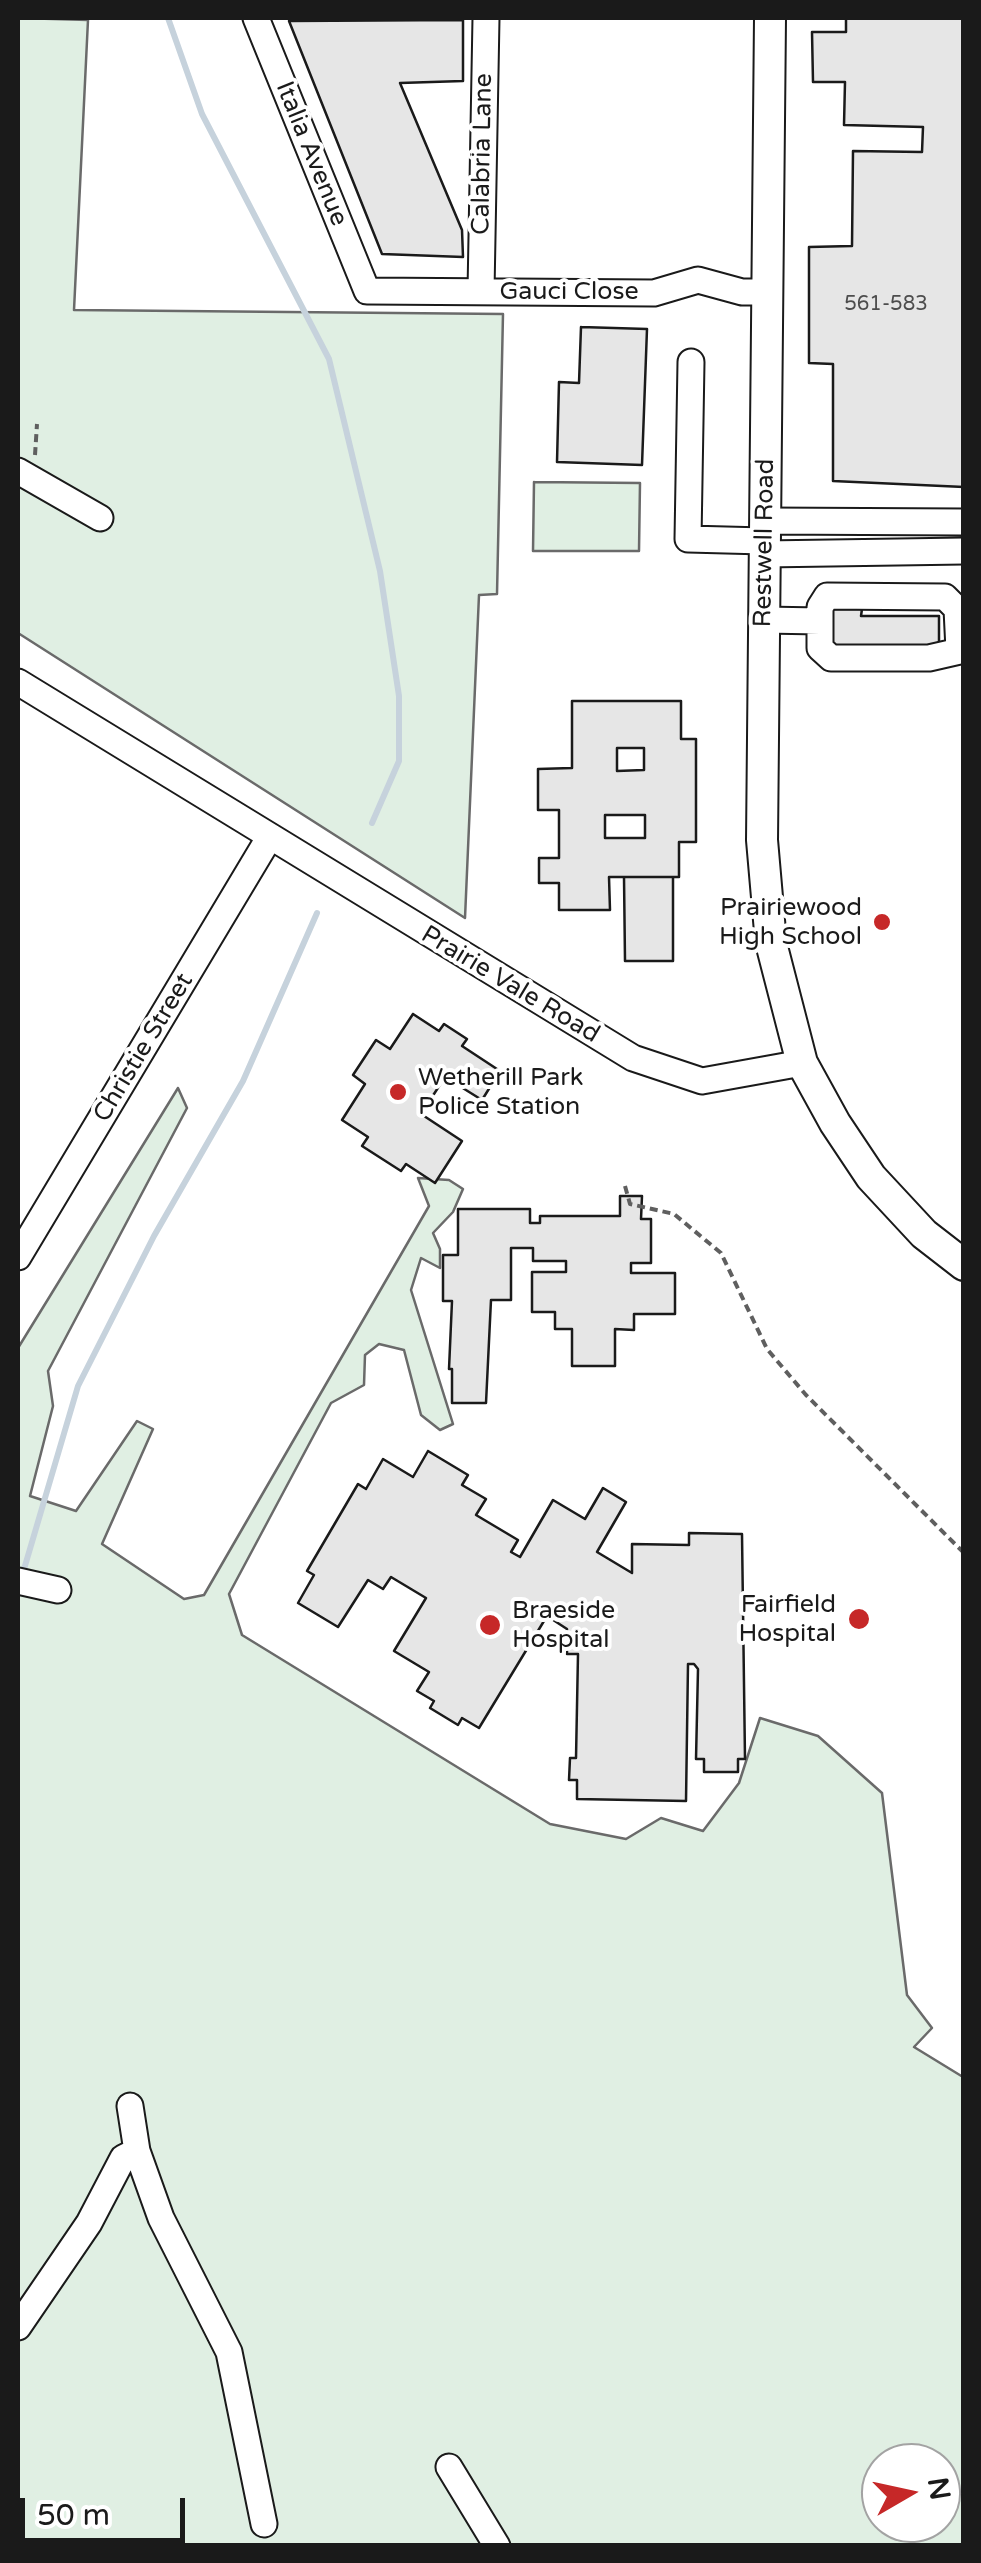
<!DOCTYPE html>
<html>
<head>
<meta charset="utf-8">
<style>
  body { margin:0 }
  #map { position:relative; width:981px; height:2563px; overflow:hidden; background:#fff; font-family:"Varela Round",sans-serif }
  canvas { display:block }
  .frame { position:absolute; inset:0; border:20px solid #1a1a1a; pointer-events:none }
  .north { position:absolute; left:861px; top:2443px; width:100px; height:100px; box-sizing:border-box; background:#fff; border:2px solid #a3a3a3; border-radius:50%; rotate:81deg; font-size:28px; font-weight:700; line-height:40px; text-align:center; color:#1a1a1a }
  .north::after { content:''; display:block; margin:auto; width:35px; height:45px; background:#c62828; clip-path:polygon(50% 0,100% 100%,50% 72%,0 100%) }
  .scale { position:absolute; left:20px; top:2498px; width:165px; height:45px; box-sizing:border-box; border:5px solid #1a1a1a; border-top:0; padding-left:12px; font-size:30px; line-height:35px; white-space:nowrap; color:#1a1a1a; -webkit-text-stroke:8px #fff; paint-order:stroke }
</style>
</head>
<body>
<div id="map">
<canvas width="981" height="2563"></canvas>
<div class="frame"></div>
<div class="north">N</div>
<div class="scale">50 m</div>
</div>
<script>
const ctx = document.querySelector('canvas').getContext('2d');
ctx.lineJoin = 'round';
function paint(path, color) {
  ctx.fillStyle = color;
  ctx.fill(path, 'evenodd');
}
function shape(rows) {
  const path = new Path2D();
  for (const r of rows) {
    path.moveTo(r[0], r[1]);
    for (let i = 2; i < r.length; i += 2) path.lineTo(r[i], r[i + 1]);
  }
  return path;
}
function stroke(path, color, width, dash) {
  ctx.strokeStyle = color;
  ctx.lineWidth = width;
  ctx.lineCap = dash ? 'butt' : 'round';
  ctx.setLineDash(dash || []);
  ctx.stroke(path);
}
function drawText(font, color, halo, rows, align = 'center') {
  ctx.font = font + ' "Varela Round",sans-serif';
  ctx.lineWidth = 8;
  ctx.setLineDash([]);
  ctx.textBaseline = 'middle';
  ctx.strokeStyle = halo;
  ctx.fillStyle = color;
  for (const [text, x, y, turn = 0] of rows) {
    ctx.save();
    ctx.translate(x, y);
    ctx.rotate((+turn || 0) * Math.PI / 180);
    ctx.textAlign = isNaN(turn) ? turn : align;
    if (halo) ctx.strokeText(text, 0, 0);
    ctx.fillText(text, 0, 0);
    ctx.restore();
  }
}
const green = shape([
  [18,18,88,20,74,310,503,314,497,594,479,595,465,918,18,633,18,18],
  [534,482,640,483,639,551,533,551,534,482],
  [178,1088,187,1108,48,1371,53,1406,30,1496,76,1511,137,1421,153,1429,102,1544,184,1599,204,1595,429,1206,418,1178,449,1180,463,1189,453,1212,433,1233,440,1249,440,1268,421,1258,411,1290,453,1424,440,1430,421,1415,404,1350,379,1344,365,1355,364,1385,331,1403,229,1594,242,1635,550,1824,626,1839,661,1818,703,1831,739,1783,760,1718,818,1736,882,1793,907,1995,932,2028,914,2047,963,2077,963,2545,18,2545,18,1348,178,1088],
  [881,2463,941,2463,941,2523,881,2523,881,2463]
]);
const stream = shape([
  [168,18,202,114,329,359,380,571,399,696,399,761,372,823],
  [22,1576,78,1386,154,1236,243,1081,317,913]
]);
const building = shape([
  [846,18,964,18,964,487,833,481,833,364,809,363,809,247,852,246,853,151,922,152,923,127,844,125,845,82,813,82,812,32,846,32,846,18],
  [463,20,463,81,400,83,462,230,463,257,382,254,289,21,463,20],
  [581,327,647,329,642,465,557,462,559,382,579,383,581,327],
  [831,609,862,609,861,616,939,616,939,648,831,647,831,609],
  [572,701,681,701,681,739,696,739,696,842,679,842,679,877,609,877,610,910,559,910,559,883,539,883,539,858,559,858,559,810,538,810,538,769,572,768,572,701],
  [617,748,644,748,644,770,617,771,617,748],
  [605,815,645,815,645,838,605,838,605,815],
  [624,877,673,877,673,961,625,961,624,877],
  [413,1014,439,1031,444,1024,467,1039,462,1046,500,1071,482,1100,445,1077,421,1114,462,1141,435,1183,406,1164,401,1171,362,1146,368,1137,342,1120,365,1084,353,1075,376,1040,390,1049,413,1014],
  [620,1196,642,1196,641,1219,651,1219,651,1263,631,1263,631,1273,675,1273,675,1314,634,1314,634,1330,615,1329,615,1366,572,1366,572,1329,555,1329,555,1312,532,1312,532,1272,566,1272,566,1261,533,1261,533,1248,511,1248,511,1300,491,1300,486,1403,452,1403,452,1369,449,1369,452,1301,443,1301,443,1255,458,1255,458,1209,530,1209,530,1223,540,1223,540,1216,620,1216,620,1196],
  [428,1451,468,1475,462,1485,486,1499,476,1515,518,1540,511,1552,520,1557,553,1500,585,1519,603,1488,626,1502,597,1552,632,1573,632,1544,689,1545,689,1533,742,1534,745,1759,738,1759,738,1772,704,1772,704,1759,696,1759,698,1669,694,1664,688,1664,686,1801,577,1799,577,1780,569,1780,570,1758,576,1758,578,1654,567,1654,567,1629,547,1616,479,1728,462,1718,458,1725,430,1708,434,1701,417,1691,429,1672,394,1651,426,1598,391,1577,383,1589,368,1580,338,1627,298,1603,314,1575,307,1571,358,1484,366,1489,383,1459,413,1477,428,1451]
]);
const path = shape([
  [35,455,37,424],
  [625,1186,630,1204,674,1214,721,1253,767,1349,806,1395,964,1553]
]);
const minor = shape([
  [256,18,367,291,654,293,698,280,742,292,769,292],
  [481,291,486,18],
  [691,362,688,539,764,541],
  [18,471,100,518],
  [765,521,964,522],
  [764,554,964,551],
  [764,620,820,621],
  [959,650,957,609,945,597,827,596,820,607,820,648,831,658,929,658,964,650],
  [18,682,633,1058,702,1081,802,1063],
  [18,1257,269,838],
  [18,1581,58,1590],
  [130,2106,137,2151,161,2218,229,2352,264,2524],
  [18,2327,89,2223,123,2158,137,2151],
  [449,2467,497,2546]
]);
const major = shape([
  [770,18,762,840,771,943,802,1063,835,1123,871,1177,924,1234,964,1265]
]);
const markers = [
  [882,922,10,"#c62828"],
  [398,1092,10,"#c62828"],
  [859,1619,12,"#c62828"],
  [490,1625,12,"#c62828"]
];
const numberNames = [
  ["561-583",886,305]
];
const streetNames = [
  ["Italia Avenue",311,154,68],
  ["Calabria Lane",483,154,-89],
  ["Gauci Close",569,292],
  ["Restwell Road",765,543,-89],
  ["Prairie Vale Road",510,985,31],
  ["Christie Street",144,1048,-59]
];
const poiNames = [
  ["Prairiewood",862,908],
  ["High School",862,937],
  ["Wetherill Park",418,1078,"left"],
  ["Police Station",418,1107,"left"],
  ["Fairfield",836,1605],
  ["Hospital",836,1634],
  ["Braeside",512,1611,"left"],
  ["Hospital",512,1640,"left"]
];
paint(green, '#e0efe3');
stroke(green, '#6a6a6a', 2.5);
stroke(stream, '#c6d2dc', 6);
paint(building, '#e6e6e6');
stroke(building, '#1a1a1a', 2.5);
stroke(minor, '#1a1a1a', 29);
stroke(major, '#1a1a1a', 34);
stroke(path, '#5f5f5f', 4, [8, 5]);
stroke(minor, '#fff', 25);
stroke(major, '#fff', 30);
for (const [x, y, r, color] of markers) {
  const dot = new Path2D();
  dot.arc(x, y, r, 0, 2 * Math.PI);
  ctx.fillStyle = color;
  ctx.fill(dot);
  stroke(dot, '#fff', 4);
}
drawText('20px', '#4d4d4d', null, numberNames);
drawText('25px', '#1a1a1a', '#fff', streetNames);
drawText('25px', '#1a1a1a', '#fff', poiNames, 'right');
</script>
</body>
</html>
